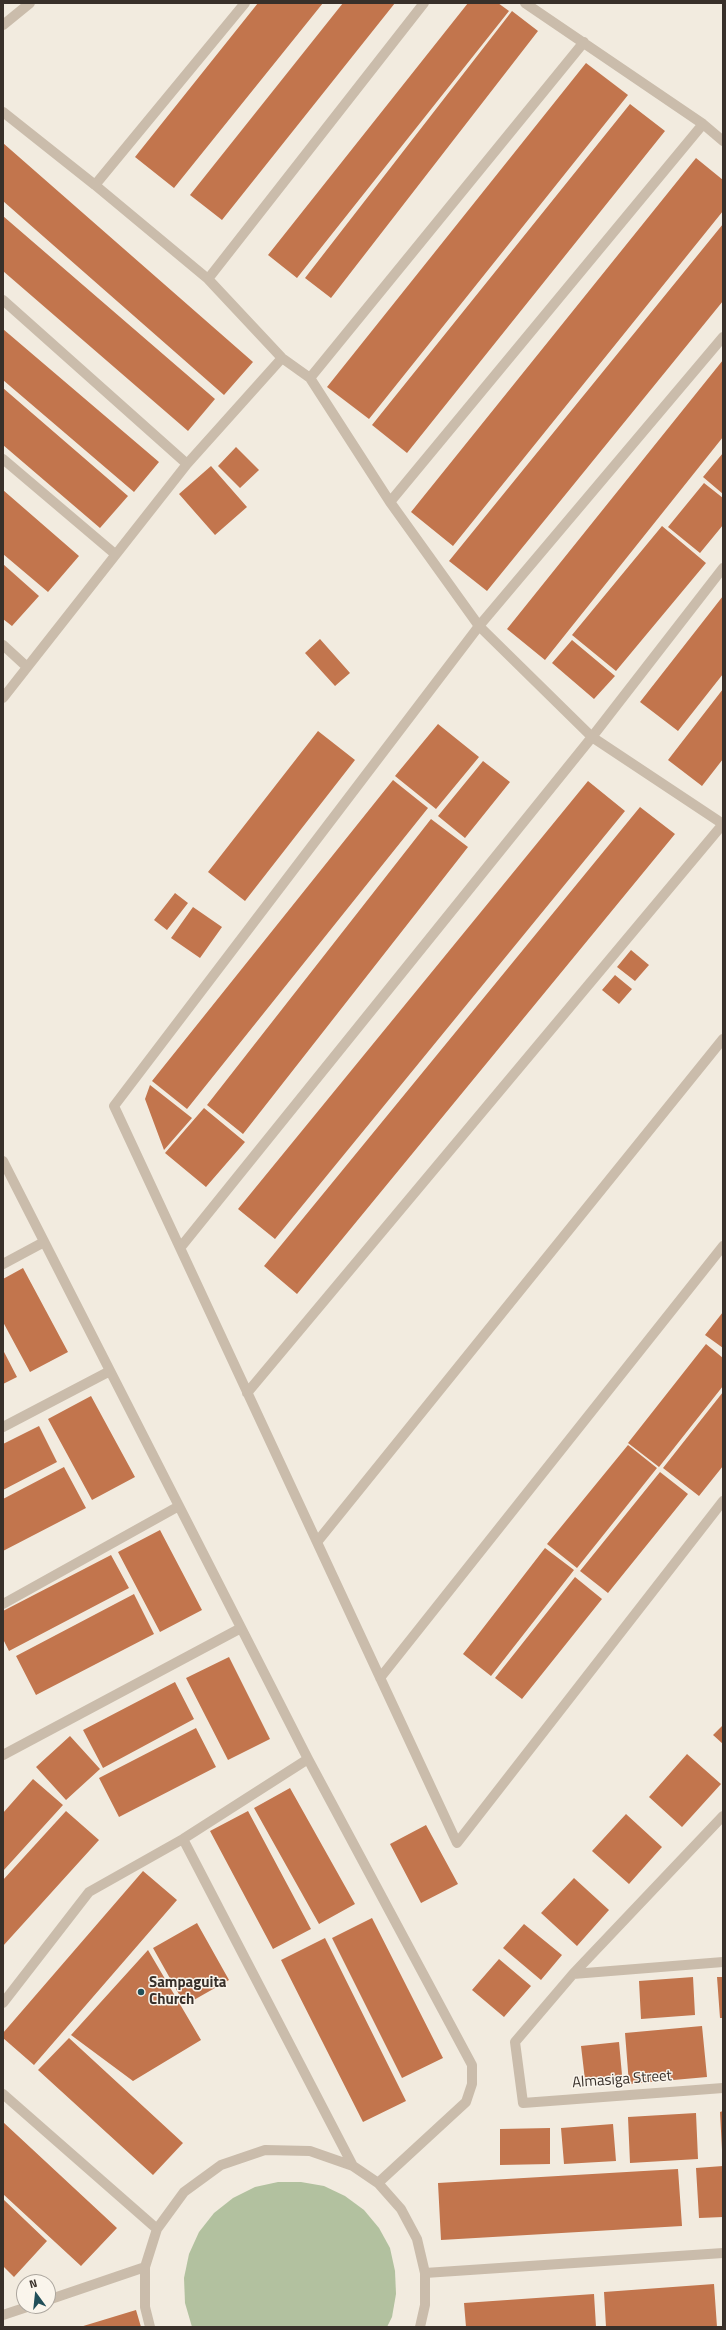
<!DOCTYPE html>
<html>
<head>
<meta charset="utf-8">
<style>
  body { margin:0 }
  #map { position:relative; width:726px; height:2330px; overflow:hidden; background:#f2ebdf; font-family:"Titillium Web",sans-serif }
  canvas { display:block }
  .frame { position:absolute; inset:0; border:4px solid #38302a; pointer-events:none }
  .north { position:absolute; left:16px; top:2274px; width:40px; height:40px; box-sizing:border-box; background:#faf5ec; border:1px solid #aca69e; border-radius:50%; rotate:345deg; font-size:11px; font-weight:700; line-height:16px; text-align:center; color:#38302a }
  .north::after { content:''; display:block; margin:auto; width:14px; height:18px; background:#214f59; clip-path:polygon(50% 0,100% 100%,50% 72%,0 100%) }
</style>
</head>
<body>
<div id="map">
<canvas width="726" height="2330"></canvas>
<div class="frame"></div>
<div class="north">N</div>
</div>
<script>
const ctx = document.querySelector('canvas').getContext('2d');
ctx.lineJoin = 'round';
function paint(path, color) {
  ctx.fillStyle = color;
  ctx.fill(path, 'evenodd');
}
function shape(rows) {
  const path = new Path2D();
  for (const r of rows) {
    path.moveTo(r[0], r[1]);
    for (let i = 2; i < r.length; i += 2) path.lineTo(r[i], r[i + 1]);
  }
  return path;
}
function stroke(path, color, width, dash) {
  ctx.strokeStyle = color;
  ctx.lineWidth = width;
  ctx.lineCap = dash ? 'butt' : 'round';
  ctx.setLineDash(dash || []);
  ctx.stroke(path);
}
function drawText(font, color, halo, rows, align = 'center') {
  ctx.font = font + ' "Titillium Web",sans-serif';
  ctx.lineWidth = 3;
  ctx.setLineDash([]);
  ctx.textBaseline = 'middle';
  ctx.strokeStyle = halo;
  ctx.fillStyle = color;
  for (const [text, x, y, turn = 0] of rows) {
    ctx.save();
    ctx.translate(x, y);
    ctx.rotate((+turn || 0) * Math.PI / 180);
    ctx.textAlign = isNaN(turn) ? turn : align;
    if (halo) ctx.strokeText(text, 0, 0);
    ctx.fillText(text, 0, 0);
    ctx.restore();
  }
}
const green = shape([
  [278,2182,301,2182,324,2186,345,2196,364,2210,379,2228,390,2248,395,2271,396,2294,392,2317,387,2327,192,2327,185,2303,184,2278,189,2254,199,2232,214,2213,233,2198,255,2187]
]);
const building = shape([
  [258,3,323,3,174,188,135,157],
  [343,3,395,3,222,220,190,195],
  [468,3,498,3,509,11,297,278,268,255],
  [512,11,538,31,331,298,305,278],
  [586,63,628,95,369,419,327,387],
  [630,104,665,131,407,453,372,425],
  [3,143,253,362,224,395,3,201],
  [696,158,723,180,723,211,453,546,411,512],
  [3,216,215,399,188,431,3,271],
  [723,224,723,301,487,591,449,561],
  [3,329,159,462,134,492,3,380],
  [723,360,723,437,545,660,507,629],
  [3,388,128,496,100,528,3,445],
  [236,447,259,470,240,488,218,466],
  [723,453,723,494,703,477],
  [211,466,247,507,215,535,179,494],
  [704,483,723,498,723,525,700,553,668,527],
  [3,490,79,556,48,592,3,554],
  [662,526,706,563,616,671,572,635],
  [3,564,39,596,12,626,3,619],
  [723,596,723,674,678,731,640,702],
  [320,639,350,673,335,686,305,653],
  [572,640,615,676,594,699,552,663],
  [723,689,723,759,702,786,668,760],
  [438,724,479,757,436,809,395,776],
  [318,731,355,760,245,901,208,872],
  [483,761,510,782,465,838,438,816],
  [393,780,428,808,187,1109,152,1081],
  [588,781,625,811,275,1239,238,1209],
  [640,807,675,834,297,1294,264,1266],
  [431,819,468,847,243,1134,207,1105],
  [175,893,188,903,167,930,154,920],
  [193,907,222,927,200,958,171,938],
  [631,950,649,965,635,981,617,967],
  [615,975,632,989,619,1004,602,990],
  [150,1085,192,1118,164,1150,145,1099],
  [204,1108,245,1142,206,1187,165,1153],
  [23,1268,68,1352,30,1372,3,1322,3,1279],
  [723,1312,723,1348,705,1335],
  [706,1344,723,1358,723,1386,659,1467,628,1443],
  [3,1350,17,1377,3,1384],
  [723,1392,723,1466,699,1496,663,1468],
  [91,1396,135,1477,92,1500,48,1419],
  [39,1426,57,1462,3,1490,3,1444],
  [628,1445,657,1468,577,1568,547,1544],
  [64,1467,86,1508,3,1551,3,1499],
  [660,1472,688,1494,608,1593,580,1571],
  [160,1530,202,1610,160,1632,118,1552],
  [545,1548,574,1570,491,1676,463,1654],
  [111,1555,129,1588,9,1651,3,1639,3,1611],
  [575,1577,602,1599,522,1699,495,1678],
  [134,1594,154,1634,36,1695,16,1656],
  [229,1657,270,1739,228,1760,186,1678],
  [175,1682,194,1719,103,1768,83,1730],
  [723,1725,723,1744,713,1735],
  [196,1728,216,1767,119,1817,99,1778],
  [70,1736,100,1769,66,1800,36,1767],
  [687,1754,721,1784,682,1827,649,1797],
  [33,1779,63,1805,3,1871,3,1813],
  [290,1788,355,1904,319,1924,254,1808],
  [66,1811,99,1840,3,1946,3,1880],
  [248,1811,311,1929,273,1949,210,1831],
  [626,1814,662,1847,629,1884,592,1851],
  [426,1825,458,1884,421,1903,390,1844],
  [143,1871,177,1900,34,2065,3,2038,3,2033],
  [574,1878,609,1910,577,1946,541,1913],
  [372,1918,443,2058,402,2078,332,1938],
  [197,1923,229,1980,185,2005,153,1948],
  [524,1924,562,1955,541,1980,503,1948],
  [325,1938,406,2101,363,2122,281,1960],
  [148,1950,201,2040,133,2081,71,2035],
  [499,1959,531,1986,504,2017,472,1990],
  [693,1977,695,2015,641,2019,639,1981],
  [717,1977,723,1977,723,2018,720,2018],
  [702,2026,707,2077,629,2084,625,2033],
  [69,2038,183,2143,153,2175,38,2070],
  [619,2042,622,2075,585,2080,581,2046],
  [723,2111,723,2150,722,2150,720,2112],
  [696,2113,698,2159,630,2163,628,2117],
  [3,2122,117,2228,81,2266,3,2194],
  [613,2124,616,2161,564,2164,561,2128],
  [550,2128,550,2164,500,2165,500,2129],
  [723,2166,723,2217,699,2218,696,2168],
  [678,2169,682,2226,441,2240,438,2183],
  [3,2199,47,2241,14,2277,3,2266],
  [714,2284,717,2327,606,2327,604,2292],
  [594,2294,596,2327,466,2327,464,2303],
  [136,2310,141,2327,80,2327]
]);
const street = shape([
  [525,3,703,124,723,141],
  [3,25,30,3],
  [3,112,95,185,208,279,282,358,310,378,390,502,479,626,592,737,723,824],
  [95,185,245,3],
  [208,279,424,3],
  [3,300,187,464],
  [723,337,479,626,114,1106,457,1843,723,1501],
  [310,378,584,42],
  [3,459,115,554],
  [390,502,703,124],
  [3,645,27,667],
  [3,698,187,464,282,358],
  [3,1161,308,1759,472,2065,472,2084,466,2102,378,2183],
  [180,1248,592,737,723,568],
  [3,1264,44,1242],
  [247,1393,723,824],
  [3,1427,110,1371],
  [317,1542,723,1039],
  [3,1604,179,1506],
  [380,1678,723,1246],
  [3,1755,241,1628],
  [723,1816,573,1974,515,2042,523,2103,723,2088],
  [183,1839,353,2166],
  [573,1974,723,1962],
  [3,2003,89,1892,183,1839,308,1759],
  [3,2094,157,2229],
  [425,2273,723,2253],
  [48,2300,145,2267],
  [3,2315,30,2306],
  [150,2327,145,2307,145,2267,157,2229,184,2192,221,2165,265,2150,310,2151,353,2166,378,2183,401,2209,417,2239,425,2273,425,2305,420,2327]
]);
const markers = [
  [141,1992,4,"#214f59"]
];
const poiNames = [
  ["Sampaguita",149,1983],
  ["Church",149,2000]
];
const streetNames = [
  ["Almasiga Street",622,2080,-4]
];
paint(green, '#b2c19f');
paint(building, '#c2754d');
stroke(street, '#cabcab', 10);
for (const [x, y, r, color] of markers) {
  const dot = new Path2D();
  dot.arc(x, y, r, 0, 2 * Math.PI);
  ctx.fillStyle = color;
  ctx.fill(dot);
  stroke(dot, '#faf5ec', 1.5);
}
drawText('bold 15px', '#38302a', '#faf5ec', poiNames, 'left');
drawText('15px', '#38302a', '#faf5ec', streetNames);
</script>
</body>
</html>
